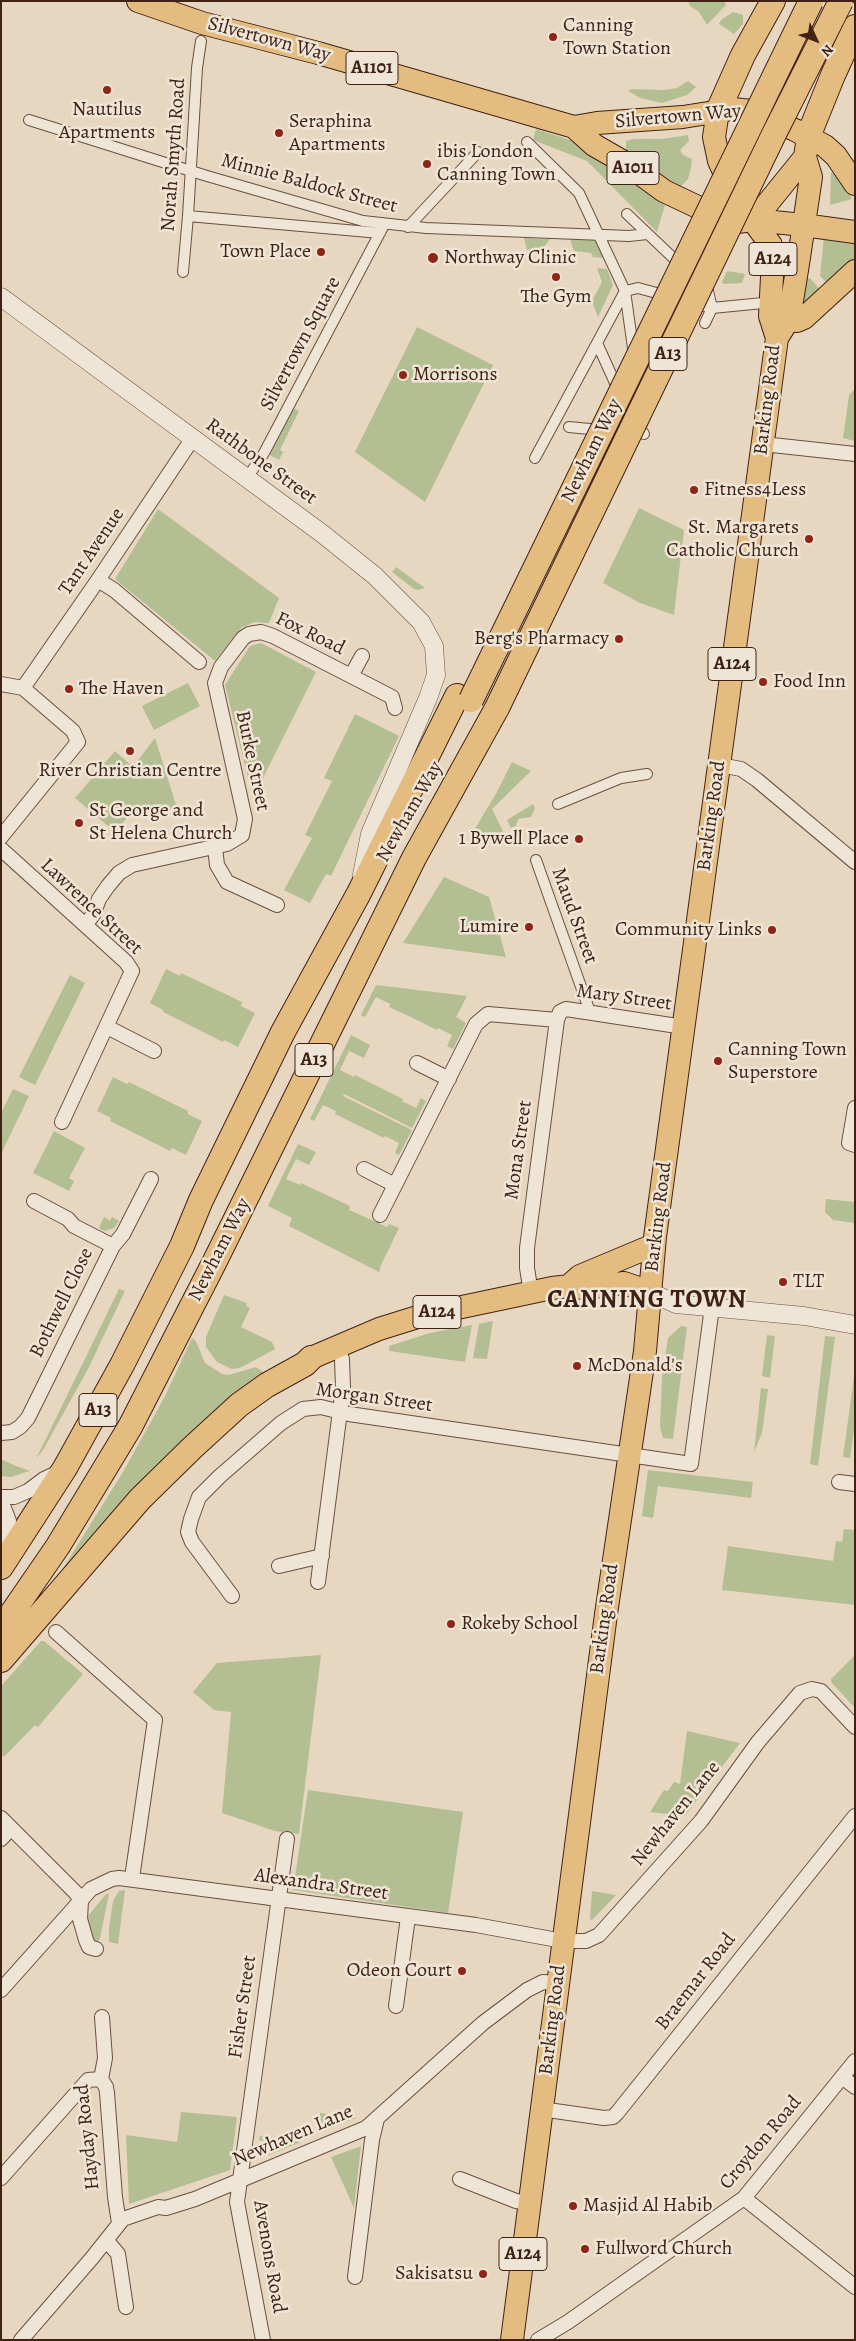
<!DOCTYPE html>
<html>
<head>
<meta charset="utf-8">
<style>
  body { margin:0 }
  #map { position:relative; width:856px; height:2341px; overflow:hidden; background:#e7d7c0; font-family:Alegreya,serif }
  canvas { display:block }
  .frame { position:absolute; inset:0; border:2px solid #402214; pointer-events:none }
  .north { position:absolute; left:791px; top:15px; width:50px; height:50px; -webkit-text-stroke:4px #efe5d6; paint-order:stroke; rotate:133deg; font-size:14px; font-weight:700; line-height:20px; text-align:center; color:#402214 }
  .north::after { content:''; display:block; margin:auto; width:18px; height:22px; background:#402214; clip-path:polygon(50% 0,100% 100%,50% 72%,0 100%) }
</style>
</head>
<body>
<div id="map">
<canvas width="856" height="2341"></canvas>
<div class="frame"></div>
<div class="north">N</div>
</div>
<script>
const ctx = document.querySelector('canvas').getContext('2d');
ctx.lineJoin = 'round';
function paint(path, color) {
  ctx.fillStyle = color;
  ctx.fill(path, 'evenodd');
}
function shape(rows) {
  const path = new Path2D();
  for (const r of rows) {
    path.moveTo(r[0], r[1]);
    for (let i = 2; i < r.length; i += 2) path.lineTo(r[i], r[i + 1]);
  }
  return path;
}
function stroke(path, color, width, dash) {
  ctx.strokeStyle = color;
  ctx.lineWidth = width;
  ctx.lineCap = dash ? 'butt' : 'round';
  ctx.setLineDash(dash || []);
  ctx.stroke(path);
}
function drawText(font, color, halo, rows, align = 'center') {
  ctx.font = font + ' Alegreya,serif';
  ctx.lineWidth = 5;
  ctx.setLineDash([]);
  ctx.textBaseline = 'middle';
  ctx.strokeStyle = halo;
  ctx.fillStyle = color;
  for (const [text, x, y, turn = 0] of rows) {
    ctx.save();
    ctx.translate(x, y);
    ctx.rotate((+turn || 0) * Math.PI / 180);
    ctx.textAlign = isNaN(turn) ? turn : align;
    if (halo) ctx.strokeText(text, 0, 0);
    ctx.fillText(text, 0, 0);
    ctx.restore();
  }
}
const green = shape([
  [688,1,724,1,726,5,707,25,699,12,690,6],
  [733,12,743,15,743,24,734,34,719,24,721,20],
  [688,81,696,87,687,95,662,103,640,98,628,91,632,89,664,90,677,88],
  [536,129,576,142,665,205,657,232,587,161,533,140],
  [688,135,689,141,680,150,683,155,692,159,691,168,688,179,679,188,626,153,626,141,633,139,662,139],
  [831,172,838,177,852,199,830,205],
  [824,236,855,242,855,262,831,287,820,276],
  [524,238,550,239,541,251,527,250],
  [570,239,598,239,603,258,593,257,591,253,574,251],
  [597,268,607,269,613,285,598,317,592,301,602,282],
  [727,271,745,274,742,283,724,284,722,282],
  [810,278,823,293,801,312,805,279],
  [417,327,493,365,425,502,355,452],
  [855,389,855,441,843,438,849,395],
  [293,408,299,411,280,450,283,452,279,460,270,455],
  [639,508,684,530,674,615,640,603,603,583],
  [158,509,279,598,269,623,255,622,242,627,215,661,115,579],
  [396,567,425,588,418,590,414,589,392,572],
  [261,643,316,672,253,798,225,685,250,646],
  [188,683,200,706,154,730,142,706],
  [355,714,399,736,331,876,326,874,310,903,284,890,312,838,305,835,332,781,324,778],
  [155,738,177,808,128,817,115,832,75,798,115,751,133,767],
  [512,762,531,771,492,809,503,831,489,841,473,832,497,792],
  [533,804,535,808,531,817,518,819,516,826,511,828,507,820],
  [444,877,489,897,506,957,403,943],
  [166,969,180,976,181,973,242,1002,241,1006,255,1013,238,1047,224,1040,223,1042,163,1012,163,1010,150,1003],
  [70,975,85,983,35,1085,19,1077],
  [376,985,467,996,456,1017,466,1023,453,1049,447,1046,452,1035,438,1028,437,1030,413,1018,389,1007,390,1004,376,997,365,1017,361,1015],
  [351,1035,370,1045,364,1058,349,1051,340,1070,354,1077,355,1075,403,1099,402,1101,416,1108,421,1098,426,1101,412,1128,344,1094,343,1096,412,1130,399,1155,395,1153,399,1143,385,1136,384,1138,335,1114,336,1111,323,1105,314,1121,310,1119],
  [113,1077,127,1084,129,1082,188,1111,188,1114,202,1121,186,1155,172,1148,170,1151,110,1121,111,1118,97,1111],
  [13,1089,29,1096,1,1154,1,1113],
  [54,1131,85,1148,69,1178,74,1181,69,1191,33,1173],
  [298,1144,316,1152,309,1165,296,1159,286,1179,300,1185,301,1183,350,1206,349,1210,363,1216,387,1227,389,1224,399,1228,381,1265,379,1272,289,1226,292,1218,268,1206],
  [826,1199,855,1202,855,1223,833,1220,825,1212],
  [104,1217,110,1221,112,1217,119,1221,114,1228,104,1231,99,1228],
  [119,1289,125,1291,88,1369,43,1450,36,1459],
  [224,1295,247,1303,246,1306,250,1308,241,1327,272,1342,275,1349,240,1368,232,1369,217,1362,206,1347,206,1337],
  [493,1321,487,1359,473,1358,479,1324],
  [472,1325,465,1362,389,1351,389,1346,430,1333],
  [681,1326,687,1327,673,1439,663,1438,660,1427,662,1377,668,1338],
  [767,1335,775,1336,770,1378,762,1376],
  [825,1336,835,1337,818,1466,810,1464],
  [192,1338,196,1341,205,1363,222,1374,229,1375,256,1367,263,1372,264,1379,57,1578,123,1472,164,1398],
  [855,1369,855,1424,850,1458,843,1457],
  [761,1388,768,1389,762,1433,754,1452],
  [1,1459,16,1466,30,1471,11,1477,1,1476],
  [648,1470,753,1482,751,1498,658,1486,653,1518,642,1516],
  [844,1529,855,1530,855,1605,722,1590,728,1546,833,1561,836,1541,842,1542],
  [41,1641,44,1641,83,1674,38,1727,35,1725,4,1757,1,1754,1,1686],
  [321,1655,299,1834,275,1831,222,1813,231,1712,214,1710,193,1692,217,1663],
  [855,1655,855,1708,831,1682,831,1679],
  [687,1731,740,1743,685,1816,650,1812,664,1790,668,1791,674,1782,680,1784],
  [308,1790,463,1812,448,1913,293,1890],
  [125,1890,118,1944,109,1942,109,1928,113,1901,119,1891],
  [592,1891,616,1895,592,1920,590,1919],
  [106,1894,109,1894,100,1938,97,1943,91,1943,88,1916],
  [181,2112,237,2117,230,2170,129,2204,126,2135,177,2142],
  [320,2113,357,2118,317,2132],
  [260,2136,301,2142,269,2155,269,2142,259,2140],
  [361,2146,354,2208,331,2157]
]);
const pedestrian = shape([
  [29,120,207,176,363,221,426,228,629,236,647,234],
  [527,142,579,193,625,291,535,458],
  [627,214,708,291,712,308],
  [188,216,380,233],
  [408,227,478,152],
  [183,272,188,216,197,68,201,41],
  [705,323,712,308],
  [597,343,625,405,644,434],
  [634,355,625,291,638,288,712,308,763,303],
  [569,427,631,433],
  [247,478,264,453,384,225],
  [558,804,621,778,647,774],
  [536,860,590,1012]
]);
const minor = shape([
  [763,444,855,454],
  [98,580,114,590,199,662],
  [351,676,362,656],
  [1,684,23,688,73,731,78,742,1,837],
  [23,688,98,580,193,438],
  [720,765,741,769,757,780,855,862],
  [215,847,217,865,227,882,277,905],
  [1,849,126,962,132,971,62,1122],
  [85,925,93,915,99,899,108,886,119,873,132,865,227,844,242,835,245,819,215,683,221,667,243,638,249,634,261,632,273,636,392,697,395,708],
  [107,1027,154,1051],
  [417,1063,449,1079],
  [855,1108,849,1143,855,1145],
  [364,1169,395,1185],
  [34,1201,68,1219,74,1226,113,1246],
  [380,1215,476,1024,488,1014,557,1020],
  [531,1293,527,1268,527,1248,557,1020,560,1012,566,1009,684,1027],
  [1,1433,12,1432,20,1427,28,1418,113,1246,123,1234,151,1179],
  [839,1482,855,1484],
  [1,1497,14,1497,28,1491,44,1479,61,1471],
  [1,1500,9,1521,8,1550],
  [279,1566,322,1556],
  [318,1582,343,1388,342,1359,337,1346],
  [232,1596,192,1542,188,1532,191,1519,199,1497,220,1476,281,1423,303,1409,321,1407,349,1414,691,1464,712,1307],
  [56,1632,155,1720,132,1878],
  [1,1818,76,1893,81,1901,80,1919,86,1940,89,1947,96,1949],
  [1,1839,11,1828],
  [1,1990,91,1889,112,1879,119,1878,476,1925,563,1941,586,1941,599,1935,701,1821,758,1742,800,1693,812,1689,821,1691,855,1727],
  [396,2006,408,1917],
  [102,2017,105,2058,101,2079,106,2087,107,2093,115,2197,119,2223],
  [842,2077,855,2087],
  [541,2109,604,2118,613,2117,617,2113,855,1816],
  [1,2178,88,2080,101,2079],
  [460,2179,516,2201,530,2203],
  [744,2198,855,2287],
  [107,2241,118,2254,126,2307],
  [355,2277,372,2140,377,2119],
  [21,2340,92,2258,123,2219,158,2207,166,2208,195,2199,366,2128,483,2023,527,1990,543,1982,558,1983],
  [263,2340,237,2202,287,1839],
  [538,2340,568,2322,744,2198,855,2061]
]);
const tertiary = shape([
  [1,297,324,535,375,576,421,622,434,646,436,675,428,698,370,834,362,875],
  [650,1292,676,1304,804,1316,855,1325]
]);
const primary = shape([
  [138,1,202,23,318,53,574,127,594,145,627,164,664,191,723,219,737,222,754,220,803,225,855,232],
  [574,127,597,123,683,117,733,109,751,111,795,130,825,146,836,156,855,184],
  [754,220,805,157],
  [789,319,797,321,804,318,855,271],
  [777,338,789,319,798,264,811,177,805,157,808,137],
  [572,1283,580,1276,654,1245],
  [311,1358,379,1329,424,1315,552,1288,570,1286,584,1288,624,1283,650,1292],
  [512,2340,606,1614,645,1351,655,1237,777,338,770,316,773,257,771,245,736,198,719,161,714,137,718,111]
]);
const trunk = shape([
  [718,111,743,55,773,1],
  [808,137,833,75,855,27],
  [1,1567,65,1468,122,1365,182,1246,201,1200,283,1032,359,893,457,696],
  [1,1629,58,1546,130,1427,215,1261,414,858,497,708],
  [1,1660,140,1499,192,1448,239,1405,267,1385,305,1364,311,1358]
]);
const tram = shape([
  [845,1,855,3]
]);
const trunkBridge = shape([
  [471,700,811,1],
  [497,708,774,134,841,1]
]);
const markers = [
  [553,37,5,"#8f2418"],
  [107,90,5,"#8f2418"],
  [279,133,5,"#8f2418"],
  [427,164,5,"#8f2418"],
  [321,252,5,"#8f2418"],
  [433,258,6,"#8f2418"],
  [556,277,5,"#8f2418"],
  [403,375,5,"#8f2418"],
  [694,490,5,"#8f2418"],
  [809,539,5,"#8f2418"],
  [619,639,5,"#8f2418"],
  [763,682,5,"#8f2418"],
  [69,689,5,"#8f2418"],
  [130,751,5,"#8f2418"],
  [79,823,5,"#8f2418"],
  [579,839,5,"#8f2418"],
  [529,927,5,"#8f2418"],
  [772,930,5,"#8f2418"],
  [718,1061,5,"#8f2418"],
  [783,1282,5,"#8f2418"],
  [577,1366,5,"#8f2418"],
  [451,1624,5,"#8f2418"],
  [462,1971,5,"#8f2418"],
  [573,2206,5,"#8f2418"],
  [585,2249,5,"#8f2418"],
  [483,2274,5,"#8f2418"]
];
const shields = [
  [372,68,52],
  [633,168,52],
  [773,259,48],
  [668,354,38],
  [732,664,48],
  [314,1060,38],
  [437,1312,48],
  [98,1410,38],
  [523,2254,48]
];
const shieldNames = [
  ["A1101",372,68],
  ["A1011",633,168],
  ["A124",773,259],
  ["A13",668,354],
  ["A124",732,664],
  ["A13",314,1060],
  ["A124",437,1312],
  ["A13",98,1410],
  ["A124",523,2254]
];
const poiNames = [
  ["Canning",563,26],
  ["Town Station",563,49],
  ["Nautilus",107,110,"center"],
  ["Apartments",107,133,"center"],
  ["Seraphina",289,122],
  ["Apartments",289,145],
  ["ibis London",437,152],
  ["Canning Town",437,175],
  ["Town Place",311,252,"right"],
  ["Northway Clinic",444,258],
  ["The Gym",556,297,"center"],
  ["Morrisons",413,375],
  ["Fitness4Less",704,490],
  ["St. Margarets",799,528,"right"],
  ["Catholic Church",799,551,"right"],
  ["Berg's Pharmacy",609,639,"right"],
  ["Food Inn",773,682],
  ["The Haven",79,689],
  ["River Christian Centre",130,771,"center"],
  ["St George and",89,811],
  ["St Helena Church",89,834],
  ["1 Bywell Place",569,839,"right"],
  ["Lumire",519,927,"right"],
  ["Community Links",762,930,"right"],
  ["Canning Town",728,1050],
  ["Superstore",728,1073],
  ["TLT",793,1282],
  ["McDonald's",587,1366],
  ["Rokeby School",461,1624],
  ["Odeon Court",452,1971,"right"],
  ["Masjid Al Habib",583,2206],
  ["Fullword Church",595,2249],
  ["Sakisatsu",473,2274,"right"]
];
const streetNames = [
  ["Silvertown Way",269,40,15],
  ["Silvertown Way",678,117,-5],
  ["Norah Smyth Road",174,155,-86],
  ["Minnie Baldock Street",309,184,15],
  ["Silvertown Square",301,344,-62],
  ["Barking Road",768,400,-83],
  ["Newham Way",592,451,-64],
  ["Rathbone Street",261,462,36],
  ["Tant Avenue",92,552,-56],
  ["Fox Road",310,634,26],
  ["Burke Street",252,761,78],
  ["Newham Way",410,812,-60],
  ["Barking Road",712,816,-82],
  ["Lawrence Street",91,907,43],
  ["Maud Street",574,916,70],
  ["Mary Street",624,998,8],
  ["Mona Street",519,1150,-82],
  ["Barking Road",659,1217,-83],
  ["Newham Way",220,1250,-63],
  ["Bothwell Close",62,1303,-64],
  ["Morgan Street",374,1398,8],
  ["Barking Road",605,1619,-82],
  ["Newhaven Lane",676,1814,-51],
  ["Alexandra Street",321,1885,8],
  ["Braemar Road",696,1982,-52],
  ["Fisher Street",243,2007,-82],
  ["Barking Road",553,2020,-83],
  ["Newhaven Lane",293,2136,-23],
  ["Hayday Road",88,2137,-96],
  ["Croydon Road",761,2143,-50],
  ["Avenons Road",269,2257,80]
];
const districtNames = [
  ["CANNING TOWN",647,1301]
];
paint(green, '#b4be93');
stroke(pedestrian, '#6a4f3f', 12);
stroke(minor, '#6a4f3f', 16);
stroke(tertiary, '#6a4f3f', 19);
stroke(primary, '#402214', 24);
stroke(trunk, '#402214', 26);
stroke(pedestrian, '#efe5d6', 10);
stroke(minor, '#efe5d6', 14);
stroke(tertiary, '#efe5d6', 18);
stroke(primary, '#e4bc80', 22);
stroke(trunk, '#e4bc80', 24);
stroke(tram, '#402214', 1);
stroke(trunkBridge, '#402214', 26, []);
stroke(trunkBridge, '#e4bc80', 24);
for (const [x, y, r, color] of markers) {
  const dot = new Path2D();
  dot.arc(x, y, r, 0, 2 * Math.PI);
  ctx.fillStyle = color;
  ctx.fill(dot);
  stroke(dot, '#efe5d6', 2);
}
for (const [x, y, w] of shields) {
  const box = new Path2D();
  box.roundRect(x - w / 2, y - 16.5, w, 33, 4);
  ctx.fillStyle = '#efe5d6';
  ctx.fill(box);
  stroke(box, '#402214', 1);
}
drawText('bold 19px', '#402214', null, shieldNames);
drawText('20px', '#402214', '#efe5d6', poiNames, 'left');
drawText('20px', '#402214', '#efe5d6', streetNames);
ctx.letterSpacing = '1px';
drawText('bold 25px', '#402214', '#efe5d6', districtNames);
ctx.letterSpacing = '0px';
</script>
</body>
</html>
